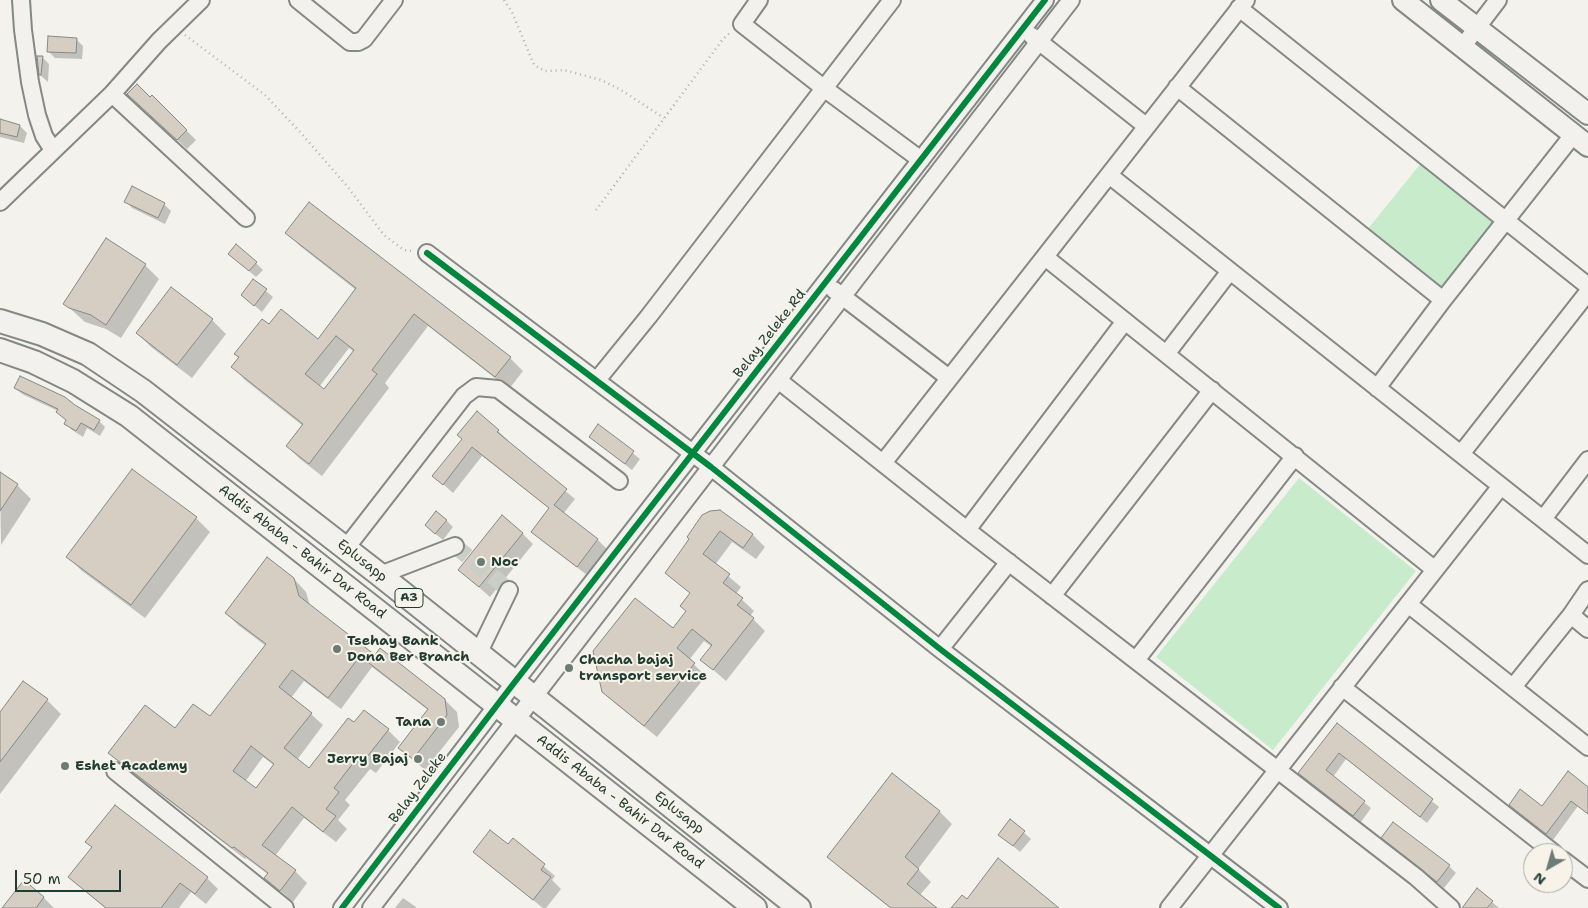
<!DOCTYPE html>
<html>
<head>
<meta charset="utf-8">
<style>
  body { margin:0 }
  #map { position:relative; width:1588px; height:908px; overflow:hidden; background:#f4f2ec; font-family:"Shantell Sans",sans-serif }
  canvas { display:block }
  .north { position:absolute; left:1523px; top:843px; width:50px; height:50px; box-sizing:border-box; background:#f7f3e8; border:1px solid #a1aaa0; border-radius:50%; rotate:218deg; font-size:14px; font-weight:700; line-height:20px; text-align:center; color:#1f3d34 }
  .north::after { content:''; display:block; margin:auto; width:18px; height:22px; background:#6a7c74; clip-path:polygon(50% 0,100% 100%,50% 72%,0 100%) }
  .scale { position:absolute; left:15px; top:870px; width:106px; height:22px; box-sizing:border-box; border:2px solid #1f3d34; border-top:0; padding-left:6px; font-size:15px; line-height:18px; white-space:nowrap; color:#1f3d34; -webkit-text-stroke:4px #f7f3e8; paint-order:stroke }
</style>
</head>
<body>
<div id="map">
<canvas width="1588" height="908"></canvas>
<div class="north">N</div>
<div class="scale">50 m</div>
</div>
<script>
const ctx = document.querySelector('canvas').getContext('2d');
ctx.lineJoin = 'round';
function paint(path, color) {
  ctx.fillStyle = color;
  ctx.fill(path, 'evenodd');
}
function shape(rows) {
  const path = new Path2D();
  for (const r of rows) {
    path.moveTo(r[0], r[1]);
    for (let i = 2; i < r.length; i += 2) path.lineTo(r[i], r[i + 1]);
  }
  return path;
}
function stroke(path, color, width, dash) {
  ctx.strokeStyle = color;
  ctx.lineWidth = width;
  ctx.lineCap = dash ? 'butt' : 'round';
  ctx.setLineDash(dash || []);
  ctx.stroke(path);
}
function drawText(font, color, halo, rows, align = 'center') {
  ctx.font = font + ' "Shantell Sans",sans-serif';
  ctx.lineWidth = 4;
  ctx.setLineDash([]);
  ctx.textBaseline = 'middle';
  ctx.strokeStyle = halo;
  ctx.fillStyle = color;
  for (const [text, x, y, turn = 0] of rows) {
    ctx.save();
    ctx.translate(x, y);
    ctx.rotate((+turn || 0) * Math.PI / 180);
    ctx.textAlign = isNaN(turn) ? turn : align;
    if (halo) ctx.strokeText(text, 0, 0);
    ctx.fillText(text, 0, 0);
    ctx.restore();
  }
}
const green = shape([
  [1422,162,1496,221,1442,290,1367,230],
  [1299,478,1416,571,1273,750,1156,657]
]);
const shadow = shape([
  [76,39,83,46,82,59,55,58,48,51],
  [42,57,49,64,48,82,40,75],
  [152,97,196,140,187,149,138,104],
  [0,121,20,126,27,133,24,143,0,137],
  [126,201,164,204,171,211,165,224,132,208],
  [287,233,510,358,523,371,509,389,428,326,385,383,389,388,322,476,300,459,287,446,303,426,245,380,233,367,269,326,318,341,356,290,300,246],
  [349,348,354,352,324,391,319,387],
  [106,240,145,265,159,279,121,338,106,329,85,322,65,304],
  [237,261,256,263,263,270,256,277],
  [254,281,273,297,262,312,242,295],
  [212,320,226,334,192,378,151,347,137,333],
  [15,388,99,421,105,427,100,436,87,428,83,437,72,430,66,424,67,421,58,411,22,394],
  [599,426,640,459,632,470,590,437],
  [498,431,508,440,506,442,575,499,563,514,598,540,607,549,587,575,542,541,533,531,550,509,482,456,453,493,434,476,463,439],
  [0,474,17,485,31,499,1,545],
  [719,511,753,535,765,547,756,559,732,542,715,565,741,587,736,594,754,611,750,616,765,631,726,681,702,660,712,647,704,641,689,660,706,676,657,737,616,704,603,692,673,630,687,612,681,606,691,594,666,573],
  [196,518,210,532,145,618,82,571,68,557],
  [446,520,453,527,443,540,433,532],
  [522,533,533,544,490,597,459,570],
  [294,579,306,592,310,606,375,656,445,700,457,712,459,727,425,770,399,748,428,710,372,667,341,709,304,681,291,698,311,714,323,725,297,760,309,769,354,724,364,711,388,730,400,742,376,773,370,769,345,800,350,805,338,820,347,829,336,842,304,818,275,856,295,871,307,883,293,902,266,878,269,875,246,858,245,859,122,765,110,753,211,718,266,646,238,625,226,613],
  [263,757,275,766,256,790,245,782],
  [47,700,61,714,0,794,0,714],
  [1337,725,1439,807,1427,823,1346,759,1333,777,1371,808,1361,822,1300,773],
  [892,775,940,812,952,824,918,869,931,882,920,895,935,908,890,908,841,869,828,856],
  [1588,788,1588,814,1578,806,1553,840,1510,805,1542,807],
  [115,807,207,878,218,889,206,904,191,892,179,908,105,908,69,877,93,848,87,842],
  [1011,821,1031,839,1020,852,1000,835],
  [513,840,555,876,552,880,561,889,546,908,543,908,485,862,474,852,508,846],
  [1390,844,1449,866,1456,873,1444,888],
  [24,882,44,898,54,908,3,908],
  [403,898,416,907,416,908,395,908],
  [1492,902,1499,908,1468,908]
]);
const building = shape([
  [48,36,77,38,76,53,47,52,48,36],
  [37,56,43,56,41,75,39,75,37,56],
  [137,84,150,97,152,95,187,130,177,140,127,94,137,84],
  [0,119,20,125,17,137,0,133,0,119],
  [132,186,165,203,158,218,124,202,132,186],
  [309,202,511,357,495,377,414,314,372,370,377,374,309,464,286,446,303,424,231,367,239,357,234,354,262,319,269,324,281,309,318,339,356,288,285,233,309,202],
  [336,336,354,350,324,389,305,374,336,336],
  [106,238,146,264,106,325,91,315,69,308,63,304,106,238],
  [236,244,257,262,249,271,228,254,236,244],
  [253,279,267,289,254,306,241,295,253,279],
  [171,287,213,319,177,365,136,333,171,287],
  [20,376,65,397,75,405,100,420,94,430,81,423,76,431,64,424,66,420,56,412,58,409,14,388,20,376],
  [477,411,499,430,497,432,567,489,554,505,598,539,577,567,531,532,549,508,472,447,443,485,432,476,462,439,457,435,477,411],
  [598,424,634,451,625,464,589,437,598,424],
  [132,469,197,517,131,605,66,557,132,469],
  [0,472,18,484,0,511,0,472],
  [720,510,753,534,743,548,720,531,703,554,730,574,723,583,743,598,737,605,754,618,713,670,700,660,712,645,692,629,677,648,695,663,644,726,602,692,593,651,635,598,673,628,686,611,680,606,690,593,665,573,689,539,687,537,702,515,710,511,720,510],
  [436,511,447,520,435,534,425,525,436,511],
  [502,515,523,533,479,587,458,570,502,515],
  [267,557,294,578,299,596,375,655,380,648,445,699,447,715,413,759,398,748,428,709,360,656,328,698,292,670,279,687,312,713,284,748,309,768,348,718,354,722,364,710,389,729,363,762,357,758,334,788,339,792,326,809,336,816,323,832,292,807,262,845,296,870,280,891,264,878,268,873,234,847,232,848,108,753,145,705,175,728,193,704,210,716,266,644,225,613,267,557],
  [251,746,274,764,256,788,233,771,251,746],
  [23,681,48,699,0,762,0,712,23,681],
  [1337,723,1433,799,1420,817,1339,753,1326,770,1365,801,1353,816,1298,773,1337,723],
  [1568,771,1588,787,1588,814,1571,801,1546,834,1509,805,1520,789,1542,806,1568,771],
  [892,773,940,811,905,857,919,869,907,884,937,908,891,908,827,857,892,773],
  [115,805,208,877,195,894,180,883,161,908,106,908,68,877,92,847,85,842,115,805],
  [1010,819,1025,831,1013,846,998,835,1010,819],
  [1393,822,1450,865,1437,882,1381,838,1393,822],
  [490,830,508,844,513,838,545,864,541,870,551,877,533,900,473,852,490,830],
  [998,858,1059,908,951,908,962,895,967,899,998,858],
  [24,880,44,897,36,908,2,908,24,880],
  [1477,888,1493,901,1487,908,1462,908,1477,888]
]);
const minorTunnel = shape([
  [455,546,509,590]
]);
const path = shape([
  [504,0,512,12,534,65,545,71,564,70,601,80,621,90,664,118],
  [185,35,265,95,300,132,347,186,384,235,404,250,412,251],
  [596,210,723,39,731,32]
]);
const minor = shape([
  [21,0,23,30,30,82,37,115,44,136,53,150],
  [298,0,350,42,358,42,364,39,394,0],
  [759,0,742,24,825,89,921,160],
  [1239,8,1588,286],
  [1032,36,1146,126],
  [1463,46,1498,0],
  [1177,87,1443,300],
  [112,94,246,218],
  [1109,175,1588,555],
  [0,202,112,94,159,41,201,0],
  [427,253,711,467,940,649,1279,908],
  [1045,257,1434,569],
  [834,290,949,378],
  [1167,353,1230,271],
  [597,380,649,316,892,0],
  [778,380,967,530,1416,877,1451,908],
  [1377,388,1443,300,1573,135],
  [1461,454,1588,292],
  [883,463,1246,0],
  [1543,519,1588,460],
  [967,530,1125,321],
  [346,548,464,396,476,387,498,389,619,481],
  [380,575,455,546],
  [1052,596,1212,390],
  [1408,604,1588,747],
  [1571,615,1588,629],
  [940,649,1009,562],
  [478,654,509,590],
  [1136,660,1295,456],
  [1342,687,1554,853],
  [1513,687,1571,615,1588,590],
  [115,771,285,908],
  [1563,860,1588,879],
  [342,908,514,683,1045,0],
  [371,908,1071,0],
  [1169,908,1501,486]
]);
const major = shape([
  [1403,0,1588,146],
  [1441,0,1588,114]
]);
const highway = shape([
  [0,321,42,334,88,354,143,391,380,575,799,908],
  [0,350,34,362,73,381,129,416,755,908]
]);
const cycleway = shape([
  [427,253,711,467,940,649,1279,908],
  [342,908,514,683,1045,0]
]);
const markers = [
  [481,562,5,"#6a7c74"],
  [337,649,5,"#6a7c74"],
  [569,668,5,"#6a7c74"],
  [441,722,5,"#6a7c74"],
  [418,759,5,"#6a7c74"],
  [65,766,5,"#6a7c74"]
];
const shields = [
  [409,598,28]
];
const shieldNames = [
  ["A3",409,598]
];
const streetNames = [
  ["Belay Zeleke Rd",770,334,-52],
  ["Addis Ababa - Bahir Dar Road",302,552,38],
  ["Eplusapp",362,561,38],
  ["Belay Zeleke",418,788,-53],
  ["Addis Ababa - Bahir Dar Road",620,802,38],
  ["Eplusapp",679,813,38]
];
const poiNames = [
  ["Noc",491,562],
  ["Tsehay Bank",347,641],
  ["Dona Ber Branch",347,657],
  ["Chacha bajaj",579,660],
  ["transport service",579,676],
  ["Tana",431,722,"right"],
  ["Jerry Bajaj",408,759,"right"],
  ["Eshet Academy",75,766]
];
paint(green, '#c7ebcb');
paint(shadow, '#0003');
paint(building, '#d6cec3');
stroke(building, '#848985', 1);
stroke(minorTunnel, '#c9cec7', 16, [16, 8]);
stroke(minor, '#848985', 20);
stroke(major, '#848985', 24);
stroke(highway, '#848985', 26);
stroke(path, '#b0b2ae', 2.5, [1, 4]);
stroke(minor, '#f2f1ed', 16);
stroke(major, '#f2f1ed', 20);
stroke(highway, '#f2f1ed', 22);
stroke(cycleway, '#00873e', 6);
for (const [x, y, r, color] of markers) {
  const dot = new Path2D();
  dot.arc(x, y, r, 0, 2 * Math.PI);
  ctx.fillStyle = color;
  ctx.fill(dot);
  stroke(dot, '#f7f3e8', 2);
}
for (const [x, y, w] of shields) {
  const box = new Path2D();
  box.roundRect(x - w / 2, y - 9.5, w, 19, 4);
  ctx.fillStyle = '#f7f3e8';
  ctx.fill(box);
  stroke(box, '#1f3d34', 1);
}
drawText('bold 12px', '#1f3d34', null, shieldNames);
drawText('14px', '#1f3d34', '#f7f3e8', streetNames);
drawText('bold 14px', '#1f3d34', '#f7f3e8', poiNames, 'left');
</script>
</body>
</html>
